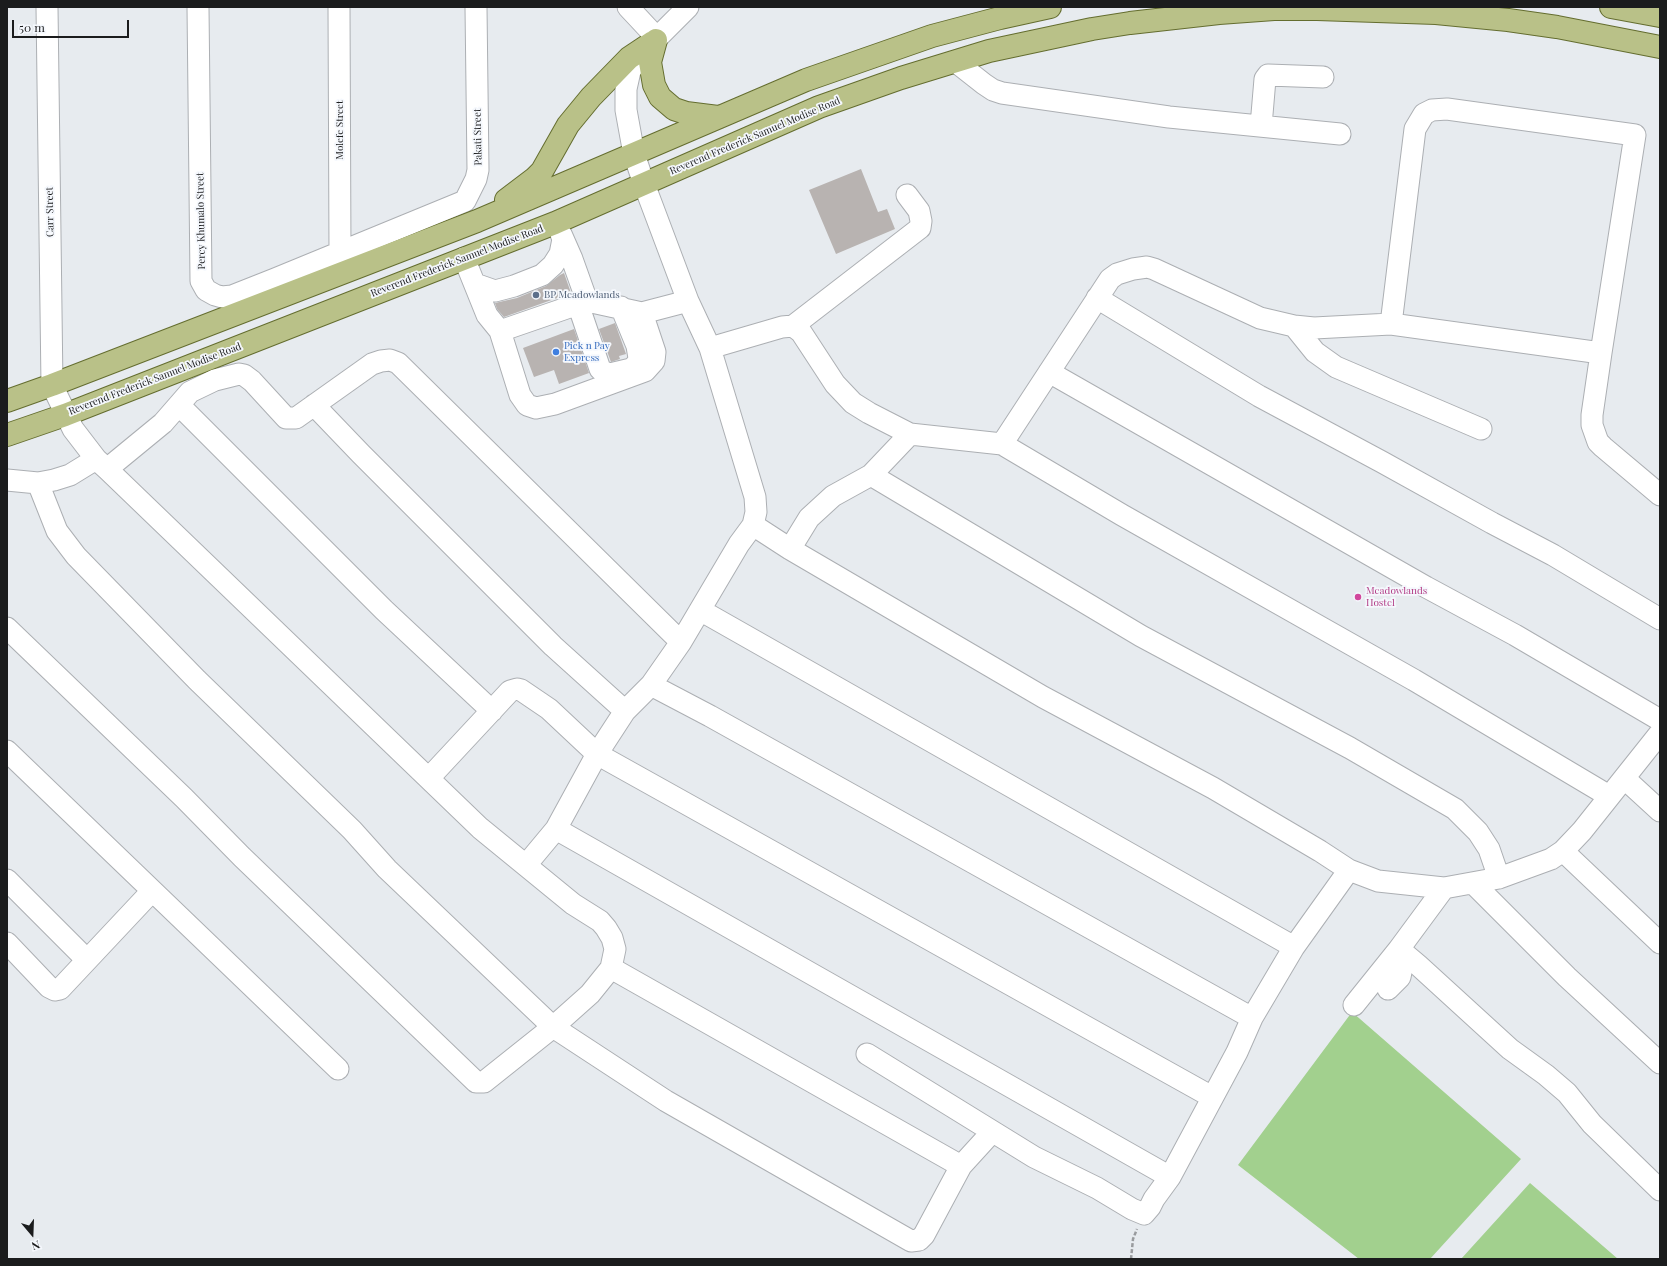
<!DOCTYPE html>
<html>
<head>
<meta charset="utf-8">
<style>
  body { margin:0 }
  #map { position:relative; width:1667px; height:1266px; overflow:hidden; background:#e7ebef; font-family:"Playfair Display",serif }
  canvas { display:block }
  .frame { position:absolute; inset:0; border:8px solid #1b1c1d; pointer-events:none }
  .north { position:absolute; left:12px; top:1214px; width:40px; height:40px; -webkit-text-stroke:3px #f5f8fd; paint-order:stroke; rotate:161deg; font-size:11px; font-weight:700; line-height:16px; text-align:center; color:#1b1c1d }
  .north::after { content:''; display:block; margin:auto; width:14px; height:18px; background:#1b1c1d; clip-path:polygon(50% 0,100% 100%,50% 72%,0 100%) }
  .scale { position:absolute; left:12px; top:20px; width:117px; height:18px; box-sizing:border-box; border:2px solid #1b1c1d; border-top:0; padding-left:5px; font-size:12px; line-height:14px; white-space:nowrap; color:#1b1c1d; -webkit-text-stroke:3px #f5f8fd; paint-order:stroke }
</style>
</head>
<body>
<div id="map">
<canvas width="1667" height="1266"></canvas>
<div class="frame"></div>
<div class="north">N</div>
<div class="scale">50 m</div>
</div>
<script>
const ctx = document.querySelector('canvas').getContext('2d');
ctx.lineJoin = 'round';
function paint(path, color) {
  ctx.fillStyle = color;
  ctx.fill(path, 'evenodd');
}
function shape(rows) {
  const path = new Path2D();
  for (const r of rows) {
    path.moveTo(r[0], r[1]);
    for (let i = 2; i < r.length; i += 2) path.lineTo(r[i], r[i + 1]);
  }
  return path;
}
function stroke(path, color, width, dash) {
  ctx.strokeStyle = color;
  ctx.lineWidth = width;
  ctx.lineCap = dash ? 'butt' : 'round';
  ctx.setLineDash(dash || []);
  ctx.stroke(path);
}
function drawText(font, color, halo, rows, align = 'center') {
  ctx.font = font + ' "Playfair Display",serif';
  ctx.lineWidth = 3.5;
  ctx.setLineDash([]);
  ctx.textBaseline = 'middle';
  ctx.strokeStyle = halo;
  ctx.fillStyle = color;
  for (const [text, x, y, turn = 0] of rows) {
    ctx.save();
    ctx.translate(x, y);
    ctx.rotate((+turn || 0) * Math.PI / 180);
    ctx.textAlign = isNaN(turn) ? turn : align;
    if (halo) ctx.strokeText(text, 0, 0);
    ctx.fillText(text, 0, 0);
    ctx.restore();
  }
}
const green = shape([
  [1352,1012,1521,1159,1430,1259,1359,1259,1238,1165],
  [1530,1183,1618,1259,1461,1259]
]);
const building = shape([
  [861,169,878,212,887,209,895,229,836,254,809,190],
  [564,273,571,293,504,317,497,309,495,303,517,298,546,286,560,275],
  [615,323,626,354,619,356,620,359,611,362,599,329],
  [574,329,589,373,559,384,554,370,534,377,523,348]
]);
const path = shape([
  [1131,1259,1133,1239,1137,1229]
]);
const minor = shape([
  [198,7,201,281,206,290,215,295,222,297,232,296,275,279,465,201,476,179,478,170,476,7],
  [339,7,340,253],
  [628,7,657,38],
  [956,62,984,84,993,90,1002,93,1169,117,1340,134],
  [1261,126,1265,79,1268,75,1323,77],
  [561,234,572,259,587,301],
  [464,258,487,315,500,331,587,301,642,313,688,301],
  [475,284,495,291,514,286,542,275,553,265,560,254,563,239],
  [1097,298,1259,396,1382,462,1492,523,1553,555,1660,619],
  [578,304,600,369,604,372,610,374,631,369,637,364,639,358,637,346,621,307],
  [1391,324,1415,129,1424,114,1432,110,1447,109,1635,135,1601,353,1592,415,1592,425,1598,442,1603,447,1660,495],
  [793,326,920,228,921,221,919,211,907,195],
  [1294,326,1315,352,1336,367,1481,429],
  [500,331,520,395,527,405,536,408,555,404,645,371,654,361,655,352,642,313],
  [710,348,782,327,793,326,801,332,835,384,853,403,869,413,910,434,1002,444,1122,515,1414,680,1609,796],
  [1049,372,1426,587,1515,635,1660,720],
  [179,405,384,610,492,711],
  [314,405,361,454,553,646,625,711],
  [1002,444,1110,279,1117,274,1133,269,1147,267,1154,269,1260,318,1294,326,1314,328,1391,324,1601,353],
  [107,469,163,423,190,392,215,380,239,374,244,375,252,381,286,418,296,418,372,364,381,361,390,360,398,363,681,642],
  [871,475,1141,636,1350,748,1455,809,1478,832,1489,849,1499,878],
  [7,480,38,483,54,480,70,475,96,459],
  [38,483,57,531,76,556,197,680,352,830,387,869,553,1027,666,1101,911,1241,919,1240,924,1235,961,1166,992,1132],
  [753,525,790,549,1043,697,1213,788,1320,851,1349,870,1378,881,1444,888,1499,878,1551,859,1563,851,1582,831,1660,733],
  [790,549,809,518,833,496,871,475,910,434],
  [700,610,1294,947],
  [7,628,184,798,242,857,476,1082,484,1082,553,1027,590,994,611,968,615,949,612,938,606,928,600,921,573,904,480,828,107,469,96,459,73,429,52,385,47,7],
  [651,685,710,716,1252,1018],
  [7,751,338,1069],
  [429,778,510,691,517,689,521,690,549,709,597,754,1212,1097],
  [1624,778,1660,811],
  [556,829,1170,1177],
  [1563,851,1660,943],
  [526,865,556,829,597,754,625,711,651,685,681,642,739,544,753,525,756,512,755,497,710,348,688,301,644,184,634,154,626,110,626,89,630,71,637,60,653,42,688,7],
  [7,880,87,960],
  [1473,883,1567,977,1660,1063],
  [1444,888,1399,949,1418,965,1510,1049,1546,1075,1567,1093,1592,1124,1660,1190],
  [7,943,49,987,55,990,60,989,152,891],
  [611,968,961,1166],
  [1388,989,1400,977,1401,972,1399,966,1391,959],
  [1354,1005,1399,949],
  [867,1054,1034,1157,1097,1188,1132,1209,1144,1214,1150,1207,1154,1199,1170,1177,1237,1052,1252,1018,1294,947,1349,870]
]);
const major = shape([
  [1611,7,1660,16],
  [656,40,650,62,654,85,660,97,674,109,686,113,718,117],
  [506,200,535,178,542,171,568,125,591,97,629,58,653,42],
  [7,401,52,385,477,221,806,80,932,36,1000,18,1050,7],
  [7,435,65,415,555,223,819,107,901,78,989,51,1092,29,1130,23,1219,13,1274,9,1317,9,1436,13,1508,20,1557,27,1660,47]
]);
const markers = [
  [536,295,4,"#5c6f8a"],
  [556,352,4,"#3f7fe0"],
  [1358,597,4,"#d1479c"]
];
const streetNames = [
  ["Molefe Street",340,130,-90],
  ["Reverend Frederick Samuel Modise Road",755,136,-23],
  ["Pakati Street",478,137,-91],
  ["Carr Street",50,212,-91],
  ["Percy Khumalo Street",201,221,-91],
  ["Reverend Frederick Samuel Modise Road",457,261,-21],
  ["Reverend Frederick Samuel Modise Road",155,379,-21]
];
const serviceNames = [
  ["BP Meadowlands",544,295]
];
const shopNames = [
  ["Pick n Pay",564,346],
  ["Express",564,358]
];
const hotelNames = [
  ["Meadowlands",1366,591],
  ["Hostel",1366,603]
];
paint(green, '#a2d08e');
paint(building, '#b8b3b1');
stroke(minor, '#acafb3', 23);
stroke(major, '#646d2f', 24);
stroke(path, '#999b9e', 2.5, [4, 2]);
stroke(minor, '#fff', 21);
stroke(major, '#b9c188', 22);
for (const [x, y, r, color] of markers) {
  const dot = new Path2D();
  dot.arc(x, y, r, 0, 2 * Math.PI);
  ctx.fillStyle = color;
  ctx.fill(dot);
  stroke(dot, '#f5f8fd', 1.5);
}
drawText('10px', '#1b1c1d', '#f5f8fd', streetNames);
drawText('10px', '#4e5e75', '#f5f8fd', serviceNames, 'left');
drawText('10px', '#366cbe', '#f5f8fd', shopNames, 'left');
drawText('10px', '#b23c85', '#f5f8fd', hotelNames, 'left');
</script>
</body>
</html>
